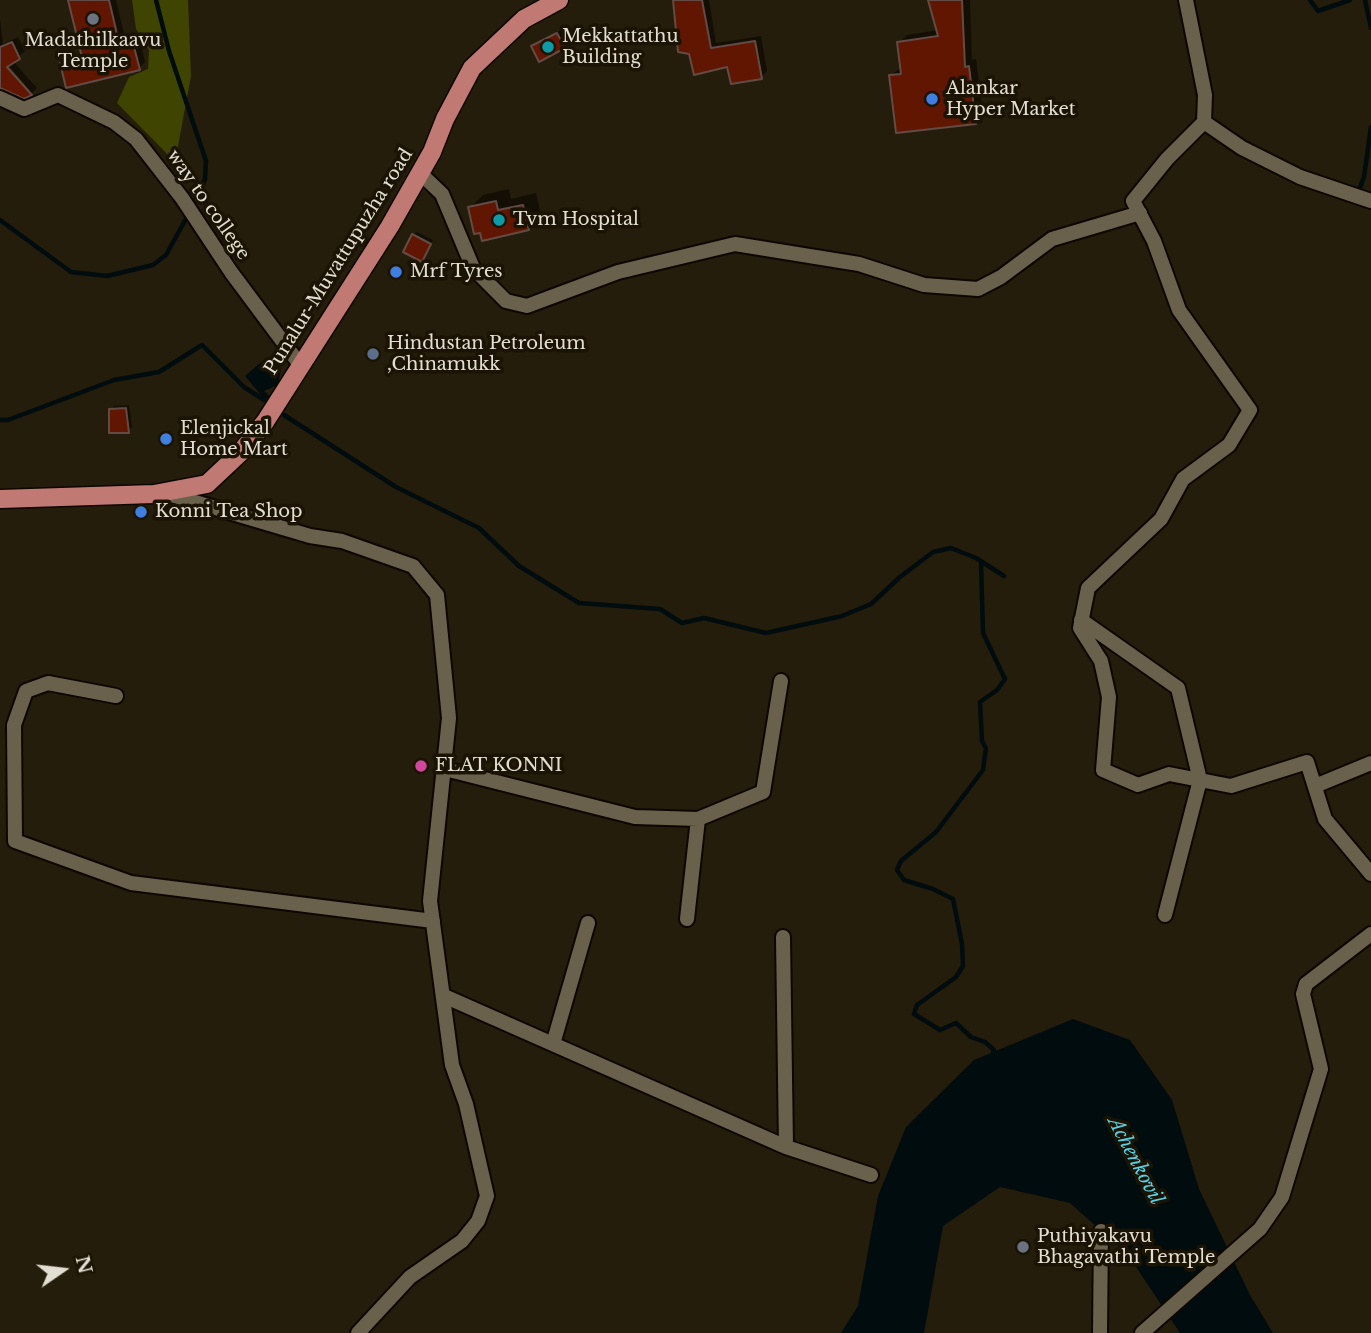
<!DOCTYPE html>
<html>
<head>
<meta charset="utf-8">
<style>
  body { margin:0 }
  #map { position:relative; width:1371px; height:1333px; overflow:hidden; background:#241d0b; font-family:"Libre Baskerville",serif }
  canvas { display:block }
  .north { position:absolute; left:28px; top:1235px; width:70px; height:70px; -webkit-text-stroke:5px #1b1303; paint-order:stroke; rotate:76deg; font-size:19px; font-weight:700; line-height:28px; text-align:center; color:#e3ded3 }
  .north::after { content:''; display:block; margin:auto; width:24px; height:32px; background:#e3ded3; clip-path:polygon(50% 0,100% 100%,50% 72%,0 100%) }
</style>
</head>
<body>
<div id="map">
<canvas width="1371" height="1333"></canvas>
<div class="north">N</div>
</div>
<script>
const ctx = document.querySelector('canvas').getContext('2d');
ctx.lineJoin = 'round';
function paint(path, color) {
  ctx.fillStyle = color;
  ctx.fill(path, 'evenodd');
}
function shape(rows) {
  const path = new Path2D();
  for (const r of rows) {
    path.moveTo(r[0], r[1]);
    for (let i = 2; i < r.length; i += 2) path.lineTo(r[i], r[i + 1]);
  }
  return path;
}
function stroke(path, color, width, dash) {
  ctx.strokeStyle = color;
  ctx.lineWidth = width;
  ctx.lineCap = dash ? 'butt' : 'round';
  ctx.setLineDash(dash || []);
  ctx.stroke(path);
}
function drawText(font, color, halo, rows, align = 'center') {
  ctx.font = font + ' "Libre Baskerville",serif';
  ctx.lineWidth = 7;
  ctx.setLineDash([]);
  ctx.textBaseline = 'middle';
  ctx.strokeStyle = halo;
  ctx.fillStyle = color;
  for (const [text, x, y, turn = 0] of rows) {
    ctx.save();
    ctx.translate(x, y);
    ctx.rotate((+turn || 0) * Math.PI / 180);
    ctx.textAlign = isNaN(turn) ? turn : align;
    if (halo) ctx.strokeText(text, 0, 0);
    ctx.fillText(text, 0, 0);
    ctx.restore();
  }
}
const green = shape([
  [132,0,188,0,191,76,175,162,117,103,129,77,148,69,149,50,136,29]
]);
const water = shape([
  [266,358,281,368,278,385,264,391,272,398,266,401,245,376],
  [1073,1019,1130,1040,1172,1100,1199,1189,1250,1295,1273,1333,1180,1333,1128,1255,1070,1203,1000,1187,943,1226,924,1333,841,1333,858,1306,878,1196,906,1127,974,1060]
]);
const shadow = shape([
  [70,0,116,0,126,42,139,38,145,62,139,68,62,63,68,57,83,53],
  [674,0,709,0,716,43,761,36,767,71,761,77,728,65,695,73],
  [929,0,970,0,972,60,976,59,983,114,975,122,891,75,902,67,899,43,907,35,938,30],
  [0,19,3,44,18,37,25,51,13,61,37,88,31,94,0,84,0,61,25,91,30,91,3,59,0,61],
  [564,28,570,41,564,47,533,47],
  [509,189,511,199,536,193,541,215,528,228,482,230,470,208,483,195],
  [417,232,433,240,422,260,413,235],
  [129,405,132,427,128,431,111,410,114,406]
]);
const stream = shape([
  [156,0,169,51,206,161,205,179,191,207],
  [1310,0,1318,11,1350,0],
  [1365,0,1371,28],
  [1358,193,1364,177,1371,127],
  [0,220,71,272,107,276,153,265,166,255,188,215],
  [284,415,396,487,479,528,519,566,579,603,660,609,682,623,704,618,766,633,842,616,871,604,900,577,933,552,951,548,976,558,1004,576],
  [0,420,8,420,114,380,159,372,202,345,244,387,264,400],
  [981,562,983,633,1005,679,997,690,980,702,982,741,986,748,983,770,936,832,901,861,897,870,904,880,933,889,953,899,962,944,963,966,956,977,917,1005,914,1014,940,1030,956,1023,971,1037,985,1042,994,1050,992,1056]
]);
const building = shape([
  [68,0,109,0,120,47,133,43,140,70,66,88,60,63,82,57,68,0],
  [673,0,702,0,711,48,755,41,762,79,731,84,727,67,694,75,689,54,678,52,673,0],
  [928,0,962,0,965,67,969,66,976,124,896,133,889,75,901,74,897,42,938,36,928,0],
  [557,33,565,48,539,62,531,46,557,33],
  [12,42,20,59,7,67,32,95,24,99,0,88,0,47,12,42],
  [496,201,498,210,523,205,529,230,482,241,480,233,474,234,468,207,496,201],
  [412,234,431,244,422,262,403,252,412,234],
  [126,408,129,433,109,433,109,409,126,408]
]);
const minor = shape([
  [1186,0,1205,95,1204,122,1167,159,1133,201,1154,241,1179,310,1250,410,1229,445,1183,479,1161,519,1088,588,1080,628,1101,661,1109,697,1103,770,1138,785,1169,774,1231,786,1307,762,1325,819,1371,874],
  [0,98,24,109,58,95,114,122,136,139,182,198,231,272,301,366],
  [1204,122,1242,148,1300,177,1371,201],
  [420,173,442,194,473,268,506,301,527,306,618,272,735,244,859,264,924,285,978,289,1001,277,1052,239,1140,213],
  [168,494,310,536,342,541,413,566,437,595,449,718,430,901,452,1065,466,1104,487,1196,478,1221,462,1241,410,1277,358,1333],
  [1081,620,1178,688,1200,780,1165,915],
  [116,696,48,683,26,691,14,725,15,841,131,883,433,921],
  [445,769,635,817,698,819,763,792,781,681],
  [1315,786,1371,763],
  [687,919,698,819],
  [444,996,786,1147,783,937],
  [553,1044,588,923],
  [786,1147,871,1175],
  [1100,1333,1101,1231],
  [1142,1333,1260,1229,1282,1197,1321,1069,1303,994,1306,984,1371,934]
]);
const primary = shape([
  [0,499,154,494,207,484,240,453,265,422,390,226,432,152,445,119,472,68,524,19,559,0]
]);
const markers = [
  [93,19,7,"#6b7280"],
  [548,47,7,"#0f9aa8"],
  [932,99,7,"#3f7fe0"],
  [499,220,7,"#0f9aa8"],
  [396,272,7,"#3f7fe0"],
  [373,354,7,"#5c6f8a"],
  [166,439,7,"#3f7fe0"],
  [141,512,7,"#3f7fe0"],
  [421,766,7,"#d1479c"],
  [1023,1247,7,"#6b7280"]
];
const poiNames = [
  ["Mekkattathu",562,37],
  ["Building",562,58],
  ["Madathilkaavu",93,41,"center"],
  ["Temple",93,62,"center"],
  ["Alankar",946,89],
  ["Hyper Market",946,110],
  ["Tvm Hospital",513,220],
  ["Mrf Tyres",410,272],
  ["Hindustan Petroleum",387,344],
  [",Chinamukk",387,365],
  ["Elenjickal",180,429],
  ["Home Mart",180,450],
  ["Konni Tea Shop",155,512],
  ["FLAT KONNI",435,766],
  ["Puthiyakavu",1037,1237],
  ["Bhagavathi Temple",1037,1258]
];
const streetNames = [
  ["way to college",208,205,55],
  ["Punalur-Muvattupuzha road",339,262,-58]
];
const waterNames = [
  ["Achenkovil",1135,1161,62]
];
paint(green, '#3f4401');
paint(water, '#010c0f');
paint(shadow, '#0007');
stroke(stream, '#010c0f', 4.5);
paint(building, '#601600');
stroke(building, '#624b45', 2);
stroke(minor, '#0e0700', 18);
stroke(primary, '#0e0700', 21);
stroke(minor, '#6a614d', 14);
stroke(primary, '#c07a73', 18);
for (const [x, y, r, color] of markers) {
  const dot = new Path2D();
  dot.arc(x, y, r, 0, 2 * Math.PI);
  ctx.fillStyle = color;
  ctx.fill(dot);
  stroke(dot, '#1b1303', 2.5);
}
drawText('18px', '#e3ded3', '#1b1303', poiNames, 'left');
drawText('18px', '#e3ded3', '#1b1303', streetNames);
drawText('italic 19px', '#55d2e7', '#1b1303', waterNames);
</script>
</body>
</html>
